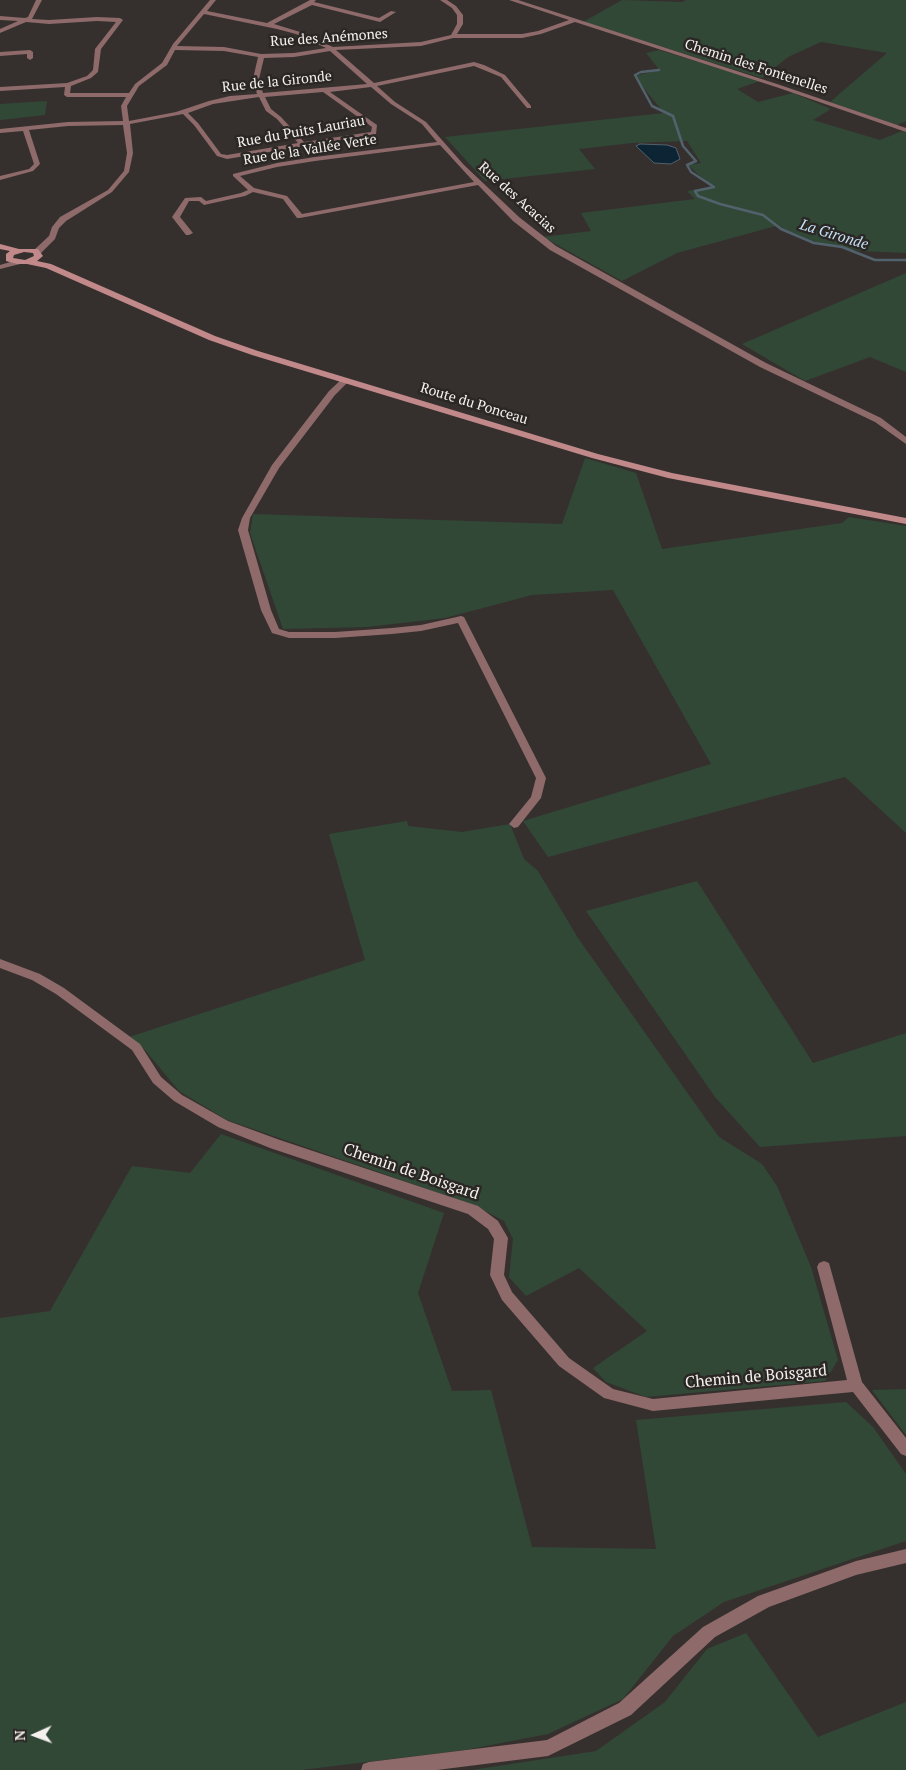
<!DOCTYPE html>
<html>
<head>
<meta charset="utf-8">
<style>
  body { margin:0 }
  #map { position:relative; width:906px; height:1770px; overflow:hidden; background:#35302d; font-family:"PT Serif",serif }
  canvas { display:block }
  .north { position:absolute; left:10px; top:1710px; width:50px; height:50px; -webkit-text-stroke:4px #2b2724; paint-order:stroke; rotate:268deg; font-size:14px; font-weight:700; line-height:20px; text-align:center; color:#f4f1ef }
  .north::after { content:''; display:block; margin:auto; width:18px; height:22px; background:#f4f1ef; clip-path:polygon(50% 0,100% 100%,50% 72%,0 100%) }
</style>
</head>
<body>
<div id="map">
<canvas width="906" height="1770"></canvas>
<div class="north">N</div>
</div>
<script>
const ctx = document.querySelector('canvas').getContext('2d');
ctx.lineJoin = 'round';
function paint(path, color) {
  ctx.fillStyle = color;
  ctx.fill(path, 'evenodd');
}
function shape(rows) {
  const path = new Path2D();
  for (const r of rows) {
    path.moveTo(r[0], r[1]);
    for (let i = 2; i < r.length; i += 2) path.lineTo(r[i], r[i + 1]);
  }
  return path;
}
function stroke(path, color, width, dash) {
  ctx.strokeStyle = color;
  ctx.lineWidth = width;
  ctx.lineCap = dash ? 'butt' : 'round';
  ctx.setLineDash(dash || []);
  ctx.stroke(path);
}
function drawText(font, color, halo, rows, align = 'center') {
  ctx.font = font + ' "PT Serif",serif';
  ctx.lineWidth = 5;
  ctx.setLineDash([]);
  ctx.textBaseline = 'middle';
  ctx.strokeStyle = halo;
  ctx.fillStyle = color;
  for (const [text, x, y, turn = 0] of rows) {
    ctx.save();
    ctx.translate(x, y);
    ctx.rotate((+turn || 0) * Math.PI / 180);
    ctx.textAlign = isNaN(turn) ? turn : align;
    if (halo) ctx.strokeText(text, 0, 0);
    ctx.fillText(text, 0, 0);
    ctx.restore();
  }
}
const green = shape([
  [622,0,682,2,686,0,906,0,906,121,897,125,830,102,887,53,821,42,788,57,762,78,583,22],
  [659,50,760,81,737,89,758,102,793,93,831,109,813,120,880,140,902,131,906,133,906,253,861,251,821,244,776,226,677,253,622,281,543,237,591,231,581,213,695,199,687,191,712,187,688,165,701,163,687,141,632,143,579,149,595,169,485,181,445,137,664,113,634,76,656,71,658,68,646,53],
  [47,101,45,115,0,120,0,104],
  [906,273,906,372,870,357,805,381,742,344],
  [585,458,636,473,662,549,842,523,849,517,906,526,906,833,845,777,548,857,523,821,711,764,613,590,532,595,445,618,367,627,283,629,250,533,253,514,562,524],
  [407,821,408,826,462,832,510,824,524,859,538,871,578,938,708,1122,719,1137,762,1164,777,1186,811,1267,838,1360,825,1381,646,1397,606,1382,593,1368,647,1331,579,1268,526,1296,509,1277,513,1239,504,1221,474,1205,227,1120,179,1091,145,1050,129,1037,365,960,329,834],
  [697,881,813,1063,906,1033,906,1136,760,1147,715,1097,586,911],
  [221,1134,444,1213,418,1293,452,1391,491,1390,532,1547,656,1549,636,1420,846,1402,873,1427,906,1474,906,1541,724,1602,673,1636,623,1699,548,1734,465,1750,301,1770,0,1770,0,1318,50,1311,132,1166,190,1173],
  [906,1389,906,1435,872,1390],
  [746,1633,818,1737,906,1702,906,1770,472,1770,596,1751,665,1702,707,1649]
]);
const water = shape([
  [640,144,667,145,676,148,680,159,671,164,654,163,636,146,640,144]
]);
const stream = shape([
  [659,70,641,72,635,75,652,106,673,116,683,146,696,161,687,165,691,172,714,187,695,191,698,196,720,204,763,215,781,229,814,243,842,247,875,260,906,260]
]);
const street = shape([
  [36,0,42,0,32,19,49,20,97,17,120,18,123,20,101,49,98,72,91,78,71,86,70,93,129,93,135,84,162,63,173,44,210,0,216,0,207,11,267,23,310,0,316,0,314,2,379,18,391,11,396,12,380,22,312,5,274,24,300,32,333,47,421,42,451,35,457,24,457,15,452,8,440,0,447,0,456,6,463,15,463,24,457,34,522,34,538,31,569,20,509,0,518,0,780,85,906,128,906,132,776,87,575,22,541,34,522,38,453,38,421,46,336,50,374,83,474,62,484,65,505,75,531,106,531,108,527,108,501,77,474,66,377,86,395,102,426,122,464,165,519,217,556,246,766,363,881,418,906,437,906,444,875,422,760,367,550,250,513,221,478,185,300,218,297,218,283,199,253,192,245,196,204,205,199,201,189,201,180,217,193,233,189,235,186,235,172,217,185,198,201,197,206,201,241,193,248,190,233,176,233,174,277,163,315,157,437,142,422,124,391,104,371,87,330,92,377,125,376,134,227,159,217,156,194,125,183,114,130,124,133,153,129,172,112,192,66,221,59,228,55,239,40,254,34,254,34,250,49,236,52,227,60,217,108,190,124,171,127,153,123,125,68,126,29,130,40,164,33,171,0,180,0,176,29,169,34,164,23,131,0,133,0,129,68,122,123,121,121,106,126,97,67,97,64,95,65,87,0,91,0,87,67,83,87,76,93,70,95,49,116,22,97,21,49,24,26,22,0,33,0,29,18,21,0,20,0,16,25,18,28,17,36,0],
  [204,14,277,29,296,34,326,48,294,53,261,54,224,47,177,46,204,14],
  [175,50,224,51,258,57,253,79,257,94,230,96,209,101,176,112,129,121,127,106,139,86,167,65,175,50],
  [330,51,367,84,263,93,259,79,264,58,294,57,330,51],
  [323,92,372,127,371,132,304,142,281,117,271,109,265,97,323,92],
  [259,97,266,111,277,119,298,143,227,155,221,154,198,123,188,113,213,104,259,97],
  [440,145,474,182,302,214,287,196,254,188,240,176,277,167,315,161,440,145],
  [30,50,33,52,33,58,30,60,27,58,27,54,0,56,0,52,30,50],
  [17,260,20,260,20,264,0,269,0,265,17,260],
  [343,378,350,380,335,395,279,468,250,518,248,530,271,610,279,629,289,632,335,632,392,628,421,625,461,616,464,617,546,778,541,798,518,827,514,828,509,824,531,797,536,778,458,623,421,631,392,634,335,638,289,638,272,633,261,610,238,530,242,518,272,465,329,391,343,378],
  [0,959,40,974,64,988,140,1044,161,1077,182,1095,228,1121,280,1140,478,1206,498,1221,508,1238,504,1275,512,1292,569,1358,613,1389,653,1399,847,1380,817,1267,819,1263,824,1261,829,1263,862,1382,906,1438,906,1456,901,1454,853,1392,653,1411,604,1398,559,1366,502,1300,490,1275,494,1239,488,1229,468,1214,270,1148,218,1127,174,1101,153,1083,132,1050,56,994,32,980,0,968,0,959],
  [906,1549,906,1563,856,1575,769,1607,715,1637,631,1715,548,1756,437,1770,361,1770,363,1764,369,1762,547,1740,619,1703,703,1627,758,1596,856,1561,906,1549]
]);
const secondary = shape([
  [0,244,19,249,38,249,43,256,37,261,51,264,215,336,258,351,598,454,672,473,906,518,906,524,668,478,592,458,252,355,209,340,46,268,27,264,17,264,6,261,6,254,10,251,0,249,0,244],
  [24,252,33,253,34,256,25,260,13,258,14,255,24,252]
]);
const farStreetnames = [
  ["Rue des Anémones",329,38,-4],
  ["Chemin des Fontenelles",756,67,18],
  ["Rue de la Gironde",277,82,-6],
  ["Rue du Puits Lauriau",301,132,-10],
  ["Rue de la Vallée Verte",310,150,-9],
  ["Rue des Acacias",517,198,42],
  ["Route du Ponceau",474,404,17]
];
const farWaternames = [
  ["La Gironde",834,235,17]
];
const streetNames = [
  ["Chemin de Boisgard",411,1172,19],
  ["Chemin de Boisgard",756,1377,-5]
];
paint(green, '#324837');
paint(water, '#0d2434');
stroke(water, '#52626c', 1);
stroke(stream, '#52626c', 2.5);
paint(street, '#8e6a6a');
paint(secondary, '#c2898a');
drawText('14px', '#f4f1ef', '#2b2724', farStreetnames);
drawText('italic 15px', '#c4e0f7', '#2b2724', farWaternames);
drawText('16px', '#f4f1ef', '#2b2724', streetNames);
</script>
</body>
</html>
